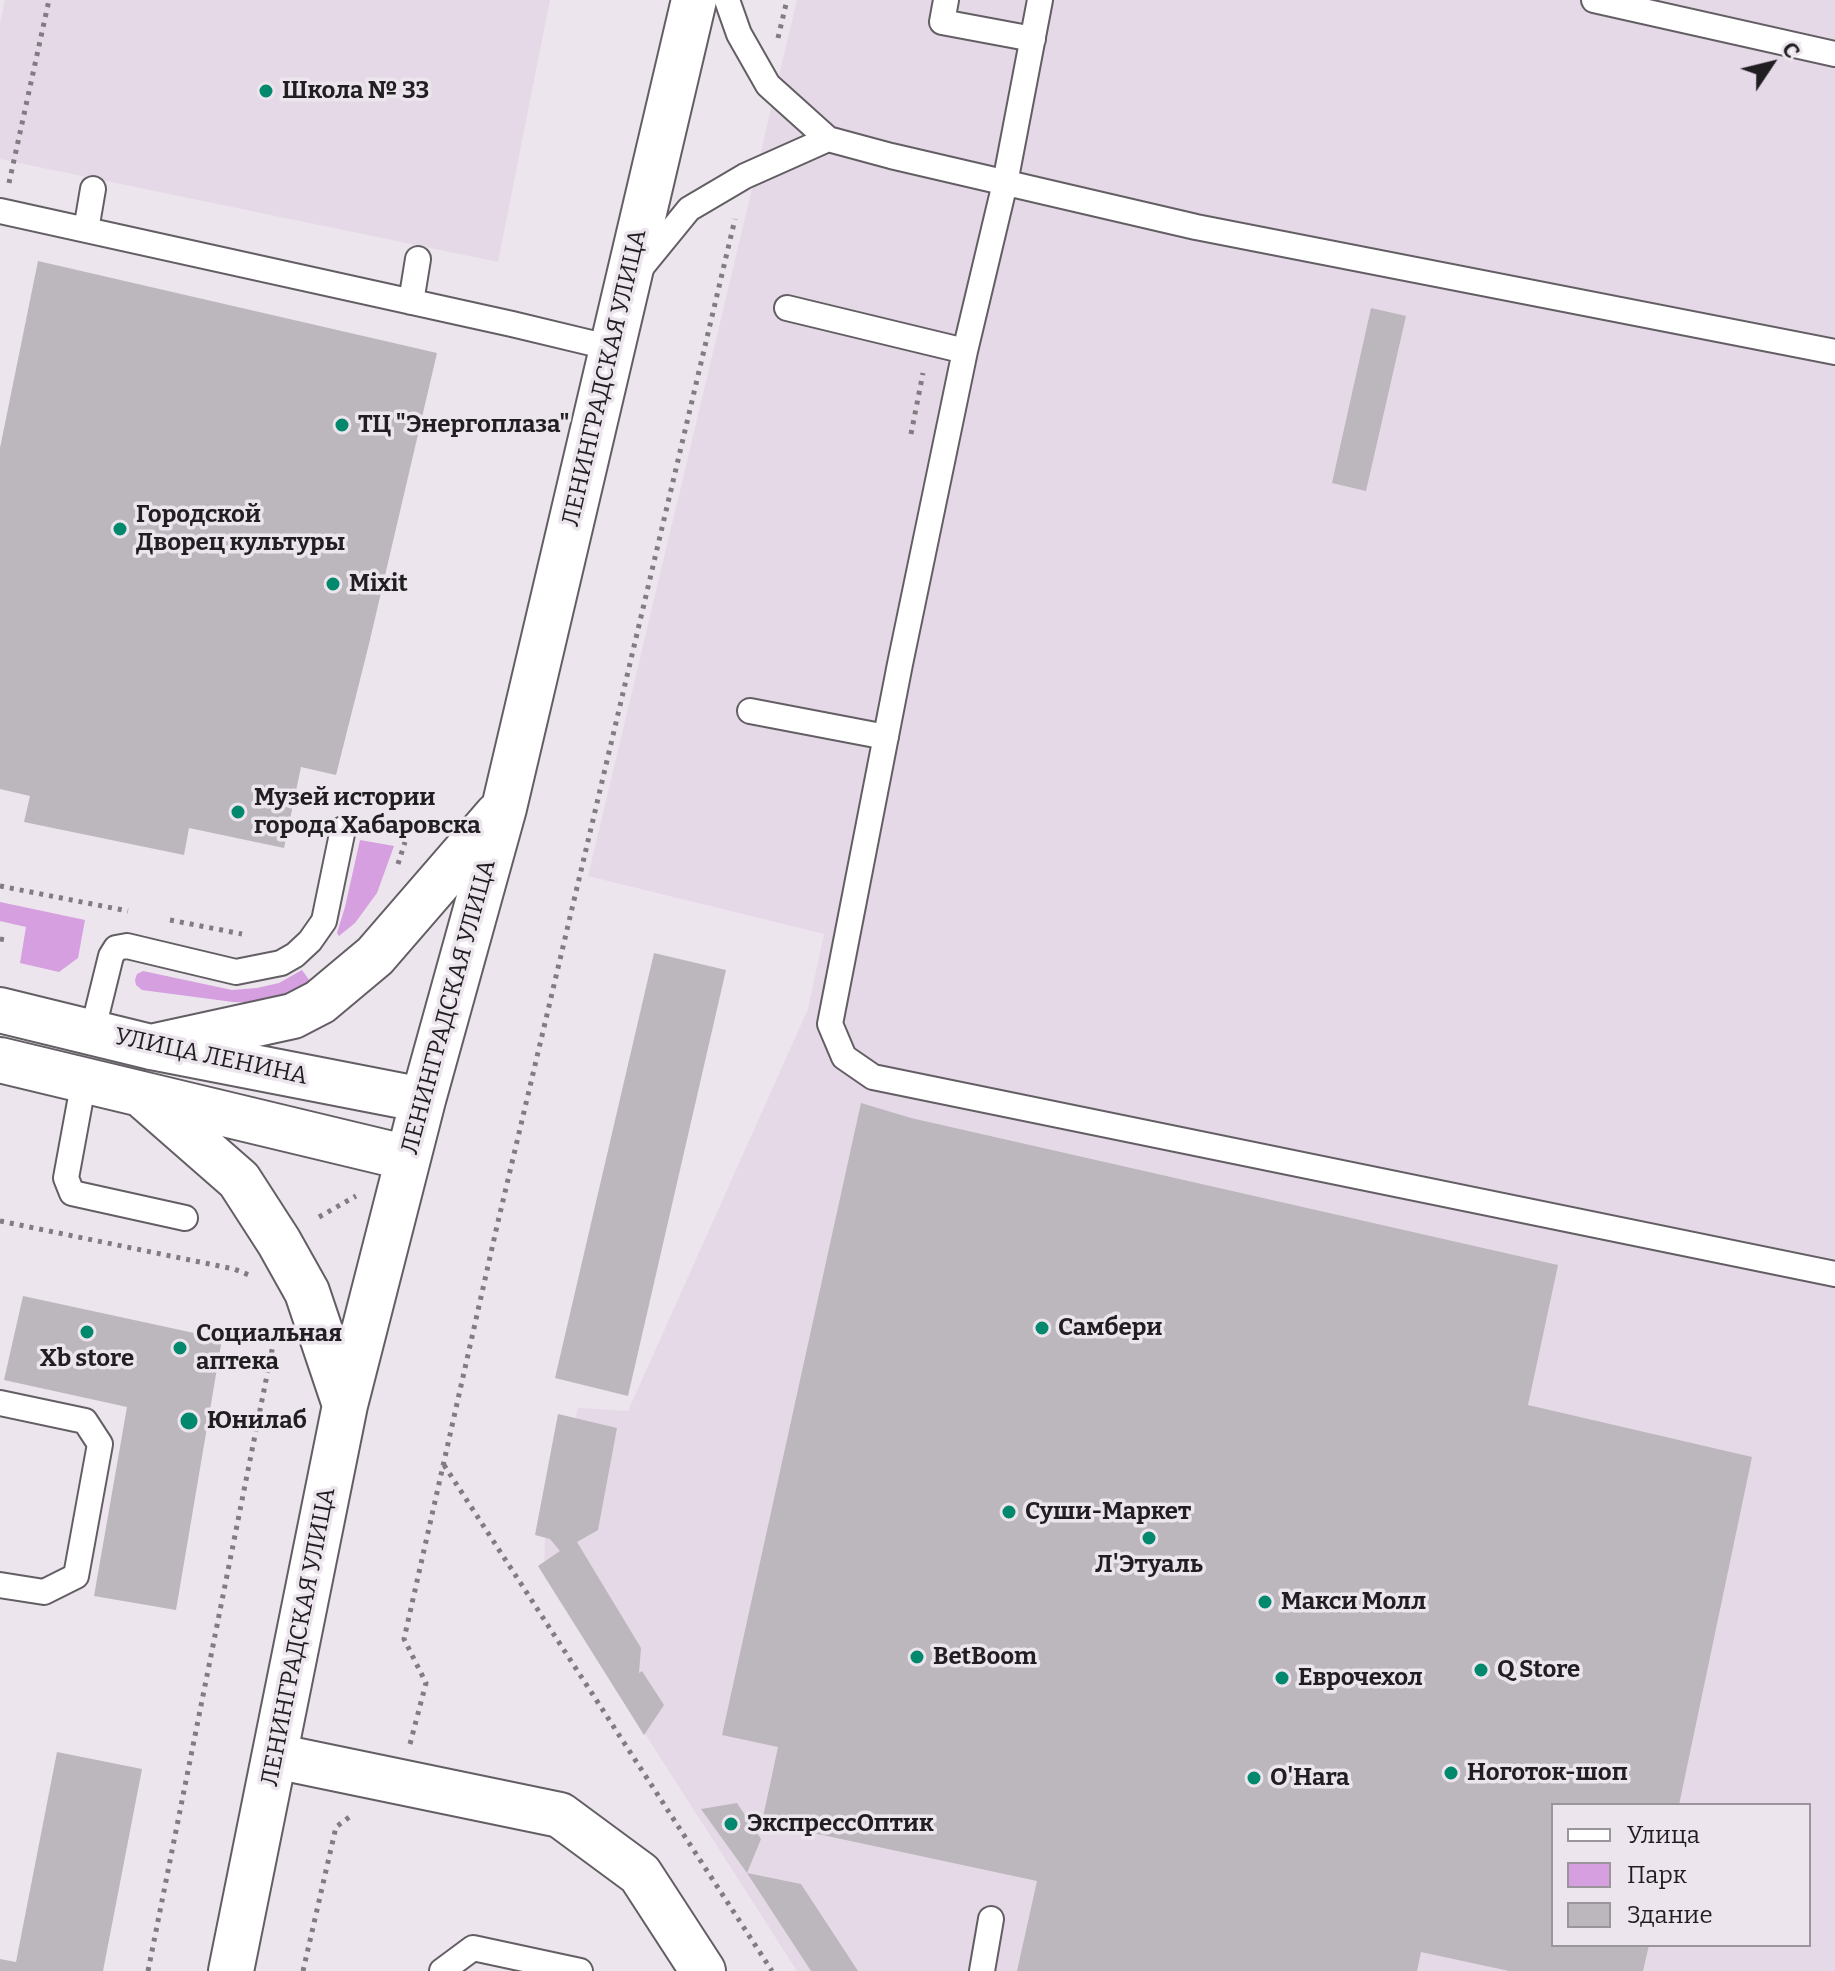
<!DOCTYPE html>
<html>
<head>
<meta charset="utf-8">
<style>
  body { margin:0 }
  #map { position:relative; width:1835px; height:1971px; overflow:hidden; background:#ece5ed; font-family:Bitter,serif }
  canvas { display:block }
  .legend { position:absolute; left:1551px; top:1803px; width:260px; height:144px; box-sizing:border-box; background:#ece5ed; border:2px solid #9a959b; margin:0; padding:10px 14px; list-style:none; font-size:24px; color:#201e20 }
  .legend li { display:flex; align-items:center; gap:16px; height:40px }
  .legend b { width:40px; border:2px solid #9a959b }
  .north { position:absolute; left:1731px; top:24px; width:80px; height:80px; -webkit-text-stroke:6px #ece5ed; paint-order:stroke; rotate:55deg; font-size:22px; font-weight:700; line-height:32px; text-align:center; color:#201e20 }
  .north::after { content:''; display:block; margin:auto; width:28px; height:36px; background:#201e20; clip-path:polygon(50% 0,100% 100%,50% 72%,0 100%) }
</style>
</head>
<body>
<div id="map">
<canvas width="1835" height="1971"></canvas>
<ul class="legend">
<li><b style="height:10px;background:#fff"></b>Улица</li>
<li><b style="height:22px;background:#d69fdf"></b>Парк</li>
<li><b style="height:22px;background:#bcb6bd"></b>Здание</li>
</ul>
<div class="north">С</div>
</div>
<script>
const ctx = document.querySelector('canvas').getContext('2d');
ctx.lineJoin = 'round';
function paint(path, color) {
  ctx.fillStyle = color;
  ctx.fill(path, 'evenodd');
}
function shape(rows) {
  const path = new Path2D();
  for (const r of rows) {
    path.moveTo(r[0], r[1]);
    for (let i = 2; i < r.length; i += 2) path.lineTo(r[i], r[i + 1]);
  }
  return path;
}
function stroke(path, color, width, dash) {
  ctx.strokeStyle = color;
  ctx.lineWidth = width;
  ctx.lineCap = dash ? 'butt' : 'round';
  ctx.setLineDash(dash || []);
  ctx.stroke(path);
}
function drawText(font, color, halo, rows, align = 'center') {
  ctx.font = font + ' Bitter,serif';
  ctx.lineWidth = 7;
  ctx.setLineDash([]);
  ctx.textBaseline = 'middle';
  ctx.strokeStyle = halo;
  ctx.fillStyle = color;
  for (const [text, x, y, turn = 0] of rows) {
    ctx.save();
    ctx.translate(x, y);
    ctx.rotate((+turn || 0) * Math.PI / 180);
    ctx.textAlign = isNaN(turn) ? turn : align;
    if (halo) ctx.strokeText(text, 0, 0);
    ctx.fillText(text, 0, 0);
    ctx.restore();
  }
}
const built = shape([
  [5,0,550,0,498,262,0,159,0,23],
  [797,0,1835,0,1835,1971,797,1971,544,1576,545,1537,578,1408,628,1411,808,1009,824,934,588,876],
  [1553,1805,1809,1805,1809,1945,1553,1945]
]);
const green = shape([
  [360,840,394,846,377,893,355,923,339,936,337,933,345,907],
  [0,902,85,920,78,958,59,972,20,963,26,927,0,921],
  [302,970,312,984,295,995,263,1003,233,1002,142,990,136,985,135,980,137,974,143,971,232,990,257,988,279,983]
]);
const building = shape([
  [38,261,437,353,369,644,336,775,301,767,284,848,189,828,184,855,24,822,30,796,0,789,0,448],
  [1371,308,1406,316,1366,491,1332,483],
  [654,953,726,970,628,1396,555,1378],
  [861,1103,911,1118,1558,1265,1528,1405,1752,1457,1679,1805,1553,1805,1553,1945,1649,1945,1643,1971,1509,1971,1421,1952,1417,1971,1017,1971,1037,1881,762,1822,778,1747,722,1735],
  [23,1296,222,1339,176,1610,94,1596,127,1407,4,1380],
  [558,1414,617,1428,598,1530,577,1542,641,1648,639,1673,642,1671,664,1705,644,1735,538,1566,560,1551,550,1539,535,1535],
  [57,1752,142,1769,103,1971,0,1971,0,1959,16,1962],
  [737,1803,761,1839,747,1873,701,1809],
  [747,1873,801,1884,858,1971,811,1971]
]);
const path = shape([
  [778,38,787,0],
  [9,183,49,0],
  [911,434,923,373],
  [398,864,405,842],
  [0,886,128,911],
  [170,920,242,934],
  [0,939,6,940],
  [319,1217,356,1196],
  [0,1221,234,1269,249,1275],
  [444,1465,772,1971],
  [410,1744,426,1683,404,1639,497,1226,735,219],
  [148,1971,275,1335],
  [303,1971,336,1827,352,1815]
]);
const service = shape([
  [727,0,739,34,768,85,828,139,891,156,1196,227,1835,352],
  [946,0,942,22,1033,39],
  [1040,0,1005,183,965,351,900,664,830,1024,844,1057,873,1077,1835,1274],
  [1594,0,1835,54],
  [0,211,512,324,612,348],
  [86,230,93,189],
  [640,269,689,209,745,176,828,139],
  [411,302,418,259],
  [787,308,965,351],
  [750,711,886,737],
  [92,1033,111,956,116,948,127,946,236,972,281,963,295,955,310,941,324,921,343,829],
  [84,1080,66,1178,72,1193,185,1218],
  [0,1403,85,1421,100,1444,76,1576,44,1592,0,1585],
  [442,1971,473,1948,580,1971],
  [982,1971,991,1919]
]);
const minor = shape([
  [275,1756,560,1815,640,1874,703,1971]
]);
const secondary = shape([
  [0,1010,151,1047,423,1100],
  [151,1047,293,1016,320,1002,375,956,497,815],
  [0,1060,408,1158],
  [143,1096,239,1180,279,1242,307,1292,345,1405],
  [231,1971,345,1405,423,1100,504,808,694,0]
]);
const markers = [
  [266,91,8,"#02886c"],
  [342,425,8,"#02886c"],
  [120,529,8,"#02886c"],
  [333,584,8,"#02886c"],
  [238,812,8,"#02886c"],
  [1042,1328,8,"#02886c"],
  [87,1332,8,"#02886c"],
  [180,1348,8,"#02886c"],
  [189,1421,10,"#02886c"],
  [1009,1512,8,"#02886c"],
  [1149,1538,8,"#02886c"],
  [1265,1602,8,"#02886c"],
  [917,1657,8,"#02886c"],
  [1481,1670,8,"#02886c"],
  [1282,1678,8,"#02886c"],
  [1451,1773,8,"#02886c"],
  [1254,1778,8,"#02886c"],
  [731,1824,8,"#02886c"]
];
const poiNames = [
  ["Школа № 33",282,91],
  ["ТЦ \"Энергоплаза\"",358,425],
  ["Городской",136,515],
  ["Дворец культуры",136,543],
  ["Mixit",349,584],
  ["Музей истории",254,798],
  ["города Хабаровска",254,826],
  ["Самбери",1058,1328],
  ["Социальная",196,1334],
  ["аптека",196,1362],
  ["Xb store",87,1359,"center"],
  ["Юнилаб",207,1421],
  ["Суши-Маркет",1025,1512],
  ["Л'Этуаль",1149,1565,"center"],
  ["Макси Молл",1281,1602],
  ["BetBoom",933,1657],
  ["Q Store",1497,1670],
  ["Еврочехол",1298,1678],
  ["Ноготок-шоп",1467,1773],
  ["O'Hara",1270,1778],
  ["ЭкспрессОптик",747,1824]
];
const streetNames = [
  ["ЛЕНИНГРАДСКАЯ УЛИЦА",605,378,-77],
  ["ЛЕНИНГРАДСКАЯ УЛИЦА",449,1007,-75],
  ["УЛИЦА ЛЕНИНА",211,1057,12],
  ["ЛЕНИНГРАДСКАЯ УЛИЦА",299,1637,-79]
];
paint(built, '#e5d9e7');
paint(green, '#d69fdf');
paint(building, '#bcb6bd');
stroke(service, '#635e64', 28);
stroke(minor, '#635e64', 48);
stroke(secondary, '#635e64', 48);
stroke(path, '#807c81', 5, [4, 6]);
stroke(service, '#fff', 24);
stroke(minor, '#fff', 44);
stroke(secondary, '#fff', 44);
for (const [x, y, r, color] of markers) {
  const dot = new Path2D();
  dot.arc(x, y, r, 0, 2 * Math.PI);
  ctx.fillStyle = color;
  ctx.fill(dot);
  stroke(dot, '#ece5ed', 3);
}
drawText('bold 24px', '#201e20', '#ece5ed', poiNames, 'left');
drawText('24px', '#201e20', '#ece5ed', streetNames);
</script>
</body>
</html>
